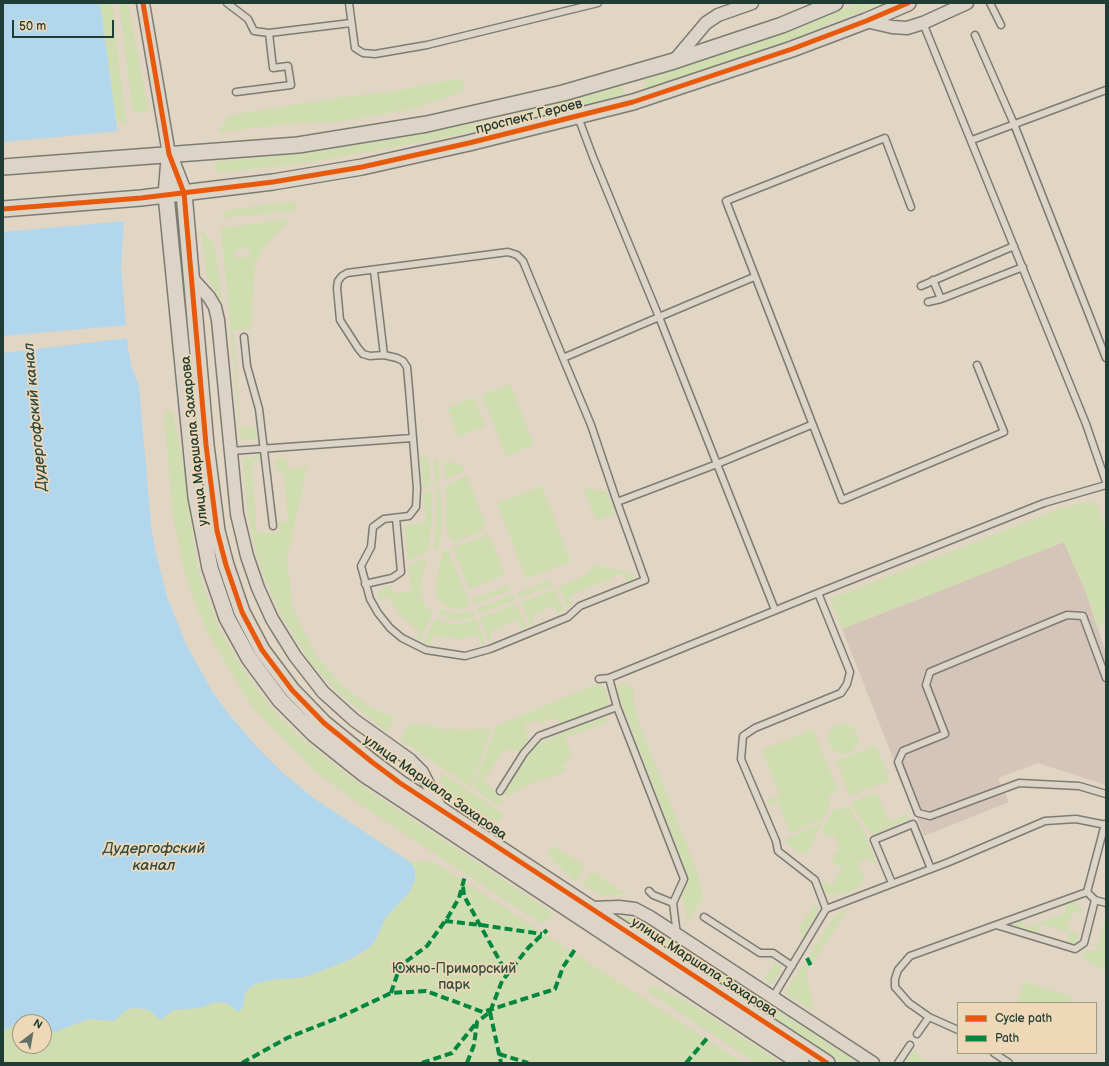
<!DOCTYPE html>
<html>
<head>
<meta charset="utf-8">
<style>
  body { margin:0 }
  #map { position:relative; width:1109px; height:1066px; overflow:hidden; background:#e1d5c4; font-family:"Balsamiq Sans",sans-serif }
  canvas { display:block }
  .frame { position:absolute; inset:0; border:4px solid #1f3d34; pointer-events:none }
  .legend { position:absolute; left:957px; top:1002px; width:140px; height:52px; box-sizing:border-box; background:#eed8b7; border:1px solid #9b9a83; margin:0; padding:5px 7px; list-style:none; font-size:12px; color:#1f3d34 }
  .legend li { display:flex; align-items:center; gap:8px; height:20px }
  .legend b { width:20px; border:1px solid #9b9a83 }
  .north { position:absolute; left:12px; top:1014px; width:40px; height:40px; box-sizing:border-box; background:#eed8b7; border:1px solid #9b9a83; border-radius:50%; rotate:31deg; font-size:11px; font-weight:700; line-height:16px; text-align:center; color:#1f3d34 }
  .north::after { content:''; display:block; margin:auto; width:14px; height:18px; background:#637266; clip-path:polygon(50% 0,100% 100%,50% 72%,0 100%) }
  .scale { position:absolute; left:12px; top:20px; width:102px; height:18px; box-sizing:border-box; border:2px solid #1f3d34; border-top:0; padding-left:5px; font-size:12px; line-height:14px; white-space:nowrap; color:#1f3d34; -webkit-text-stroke:3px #eed8b7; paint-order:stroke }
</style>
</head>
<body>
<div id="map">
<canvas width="1109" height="1066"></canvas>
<div class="frame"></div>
<ul class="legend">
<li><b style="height:5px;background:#e8590c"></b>Cycle path</li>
<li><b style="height:5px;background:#00873e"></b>Path</li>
</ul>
<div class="north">N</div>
<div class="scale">50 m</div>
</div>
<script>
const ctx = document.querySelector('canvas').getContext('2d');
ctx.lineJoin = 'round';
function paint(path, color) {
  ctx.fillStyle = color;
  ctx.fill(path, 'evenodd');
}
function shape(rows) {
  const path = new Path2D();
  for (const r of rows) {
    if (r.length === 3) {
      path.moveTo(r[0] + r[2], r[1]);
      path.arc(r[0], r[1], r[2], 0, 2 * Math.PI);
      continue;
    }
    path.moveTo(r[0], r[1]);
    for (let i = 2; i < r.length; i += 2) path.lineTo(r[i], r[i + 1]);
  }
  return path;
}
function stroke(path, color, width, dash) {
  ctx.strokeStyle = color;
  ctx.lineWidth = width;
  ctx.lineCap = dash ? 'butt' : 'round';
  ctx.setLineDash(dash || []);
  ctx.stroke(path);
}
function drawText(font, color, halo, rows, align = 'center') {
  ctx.font = font + ' "Balsamiq Sans",sans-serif';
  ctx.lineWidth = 3.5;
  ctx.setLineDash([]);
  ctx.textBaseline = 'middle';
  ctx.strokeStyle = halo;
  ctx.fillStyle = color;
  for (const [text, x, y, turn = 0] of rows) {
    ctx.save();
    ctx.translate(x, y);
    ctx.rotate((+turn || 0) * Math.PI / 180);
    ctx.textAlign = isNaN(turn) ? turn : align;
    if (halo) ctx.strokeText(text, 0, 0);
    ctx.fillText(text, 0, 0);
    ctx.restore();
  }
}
const built = shape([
  [1064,542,1087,595,1106,653,1106,785,1038,763,998,778,1009,802,924,836,842,629]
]);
const green = shape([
  [100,3,112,3,126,125,116,121],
  [119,3,128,3,148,111,143,113,135,112,132,106],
  [860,3,881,3,787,41,706,69,646,88,644,80,748,46],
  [461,78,465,90,417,108,337,122,300,123,218,132,230,115,344,97,396,91],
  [622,86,624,94,594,103,470,133,306,163,216,173,215,162,315,152,410,136,502,118],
  [295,201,297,210,222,218,226,210],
  [290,219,266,245,255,263,251,329,233,330,241,428,249,427,262,431,260,439,241,440,221,228],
  [249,248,250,257,235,258,234,250],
  [201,229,215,246,222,304,207,277],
  [510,384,534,445,506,456,482,395],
  [472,398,475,399,485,426,458,437,448,408],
  [172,410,184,469,197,566,206,594,219,628,241,666,260,693,279,717,301,738,358,783,553,913,547,921,540,923,349,797,315,771,270,726,249,702,209,635,194,601,184,569,173,517,164,415,167,411],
  [261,456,264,461,251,461,257,533,280,532,279,522,288,521,284,473,276,473,275,459,286,458,288,470,307,466,287,558,292,606,303,630,317,657,343,686,368,706,395,718,387,732,337,692,310,662,282,618,268,587,257,557,248,515,243,458],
  [420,456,428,457,431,485,423,488],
  [433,459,438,460,439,463,440,480,435,484],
  [445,461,460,464,464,468,464,472,446,479,444,465],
  [467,476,485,524,482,526,482,531,452,543,446,528,446,485],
  [542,486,571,562,526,579,497,503],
  [440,487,442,512,441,538,439,547,433,551,436,525,436,488],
  [583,487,607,492,616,513,596,521],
  [432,490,432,516,428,552,408,560,405,527,406,525,426,522,423,493],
  [1095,502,1106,528,1106,599,1103,624,1097,627,1087,595,1064,542,842,629,830,599,1059,509,1076,504],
  [489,534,505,575,469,589,453,548],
  [448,550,470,605,469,607,461,609,452,609,443,605,435,592,440,562,443,552],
  [427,558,421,582,421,593,425,605,433,614,419,641,416,638,419,631,402,617,387,596,380,600,377,596,383,587,391,585,393,593,411,591,408,565],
  [594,565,634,574,633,578,630,581,627,581,623,573,569,596,571,602,567,608,559,587,584,576],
  [550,580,553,585,519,598,518,594,520,592],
  [509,585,511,589,509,591,477,603,474,602,473,599],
  [555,589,564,611,558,613,553,606,532,615,533,624,531,626,521,602],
  [512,595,515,600,478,614,478,608],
  [517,604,526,628,521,628,518,620,489,632,491,639,489,642,480,618],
  [441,609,456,614,471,611,475,616,463,620,451,619,438,613],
  [436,618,449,624,459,624,476,619,485,644,481,643,478,635,461,639,433,636,430,644,423,643],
  [599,683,601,688,604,687,609,702,606,706,560,725,557,717,538,724,536,720,524,725,528,738,522,749,515,752,505,749,483,781,499,793,504,801,498,805,475,789,474,784,496,726],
  [623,683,634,690,633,703,640,726,697,871,703,899,684,926,687,916,682,895,689,880,617,692,618,685],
  [606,718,612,720,565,738,571,753,568,755,570,761,563,764,565,771,519,789,508,797,503,792,536,744,597,719],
  [409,723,446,729,467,730,491,728,471,787,400,740],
  [843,739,15],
  [813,729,837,788,839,788,840,790,829,795,830,806,824,819,790,833,778,802,769,805,767,800,780,795,762,750],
  [876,745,890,780,850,796,836,761],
  [439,771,504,814,499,823,471,813,450,798,443,787],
  [877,793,889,821,907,814,909,819,871,835,850,803],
  [848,806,867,836,866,837,877,864,871,863,869,858,858,863,864,879,861,886,849,892,832,895,825,892,822,879,831,886,843,869,832,861,837,851,841,849,833,834,827,838,822,830,833,809,840,810],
  [822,823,809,851,802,854,788,845,785,839],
  [553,846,585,866,575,882,547,854],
  [410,862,434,862,743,1063,3,1063,3,1032,18,1022,23,1020,33,1022,20,1022,20,1046,44,1046,44,1031,55,1032,89,1019,110,1021,128,1009,143,1008,153,1013,156,1017,166,1017,173,1010,199,1008,216,1002,227,1003,233,1008,243,1008,245,992,255,984,271,980,305,977,347,961,364,952,375,941,383,922,390,913,413,865],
  [592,871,627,895,602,895,582,886],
  [1066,902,1074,903,1079,906,1082,910,1081,914,1072,912,1067,929,1076,932,1078,936,1076,943,1073,944,1068,941,1070,932,1041,924,1037,933,1017,928,1013,924,1021,919,1026,928,1067,912,1064,904],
  [815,903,818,912,802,939,800,926],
  [849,907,812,964,810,954,835,916],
  [622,916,635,918,644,923,858,1063,842,1063,623,919],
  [1105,920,1106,920,1106,972,1083,958,1085,950,1096,951],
  [776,961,780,965,781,971,772,984,764,979],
  [805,962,809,968,806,973,814,1011,784,993],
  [1024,982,1072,997,1070,1003,1017,1003],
  [650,985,687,1001,781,1063,756,1063,651,994,648,991],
  [913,1051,920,1056,919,1057,928,1063,905,1063]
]);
const water = shape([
  [3,3,100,3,117,128,124,220,121,266,128,349,132,368,139,386,151,526,155,549,167,597,186,644,212,691,227,712,256,746,284,774,315,799,410,862,415,869,415,880,409,893,386,917,375,941,370,947,347,961,305,977,271,980,255,984,245,992,243,1008,238,1012,227,1003,216,1002,199,1008,173,1010,162,1019,159,1019,149,1010,137,1008,128,1009,114,1021,89,1019,55,1032,44,1031,44,1022,28,1020,18,1022,3,1032]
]);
const pier = shape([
  [119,131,126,221,3,232,3,142],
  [128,325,129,338,3,353,3,336]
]);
const service = shape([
  [227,3,248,19,254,31,269,33,351,23],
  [349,3,355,48,363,53,375,54,427,45,598,3],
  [990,3,1001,25],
  [923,23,1086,424,1106,482],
  [975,35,1014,124,1106,358],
  [236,92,291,85,288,66,273,68,269,33],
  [578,117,593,157,659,317,563,358,523,261,517,255,508,252,347,273,342,276,338,281,337,288,340,320,358,348,363,354,370,356,384,355,397,358,403,361,407,367,409,389,417,488,416,507,409,516,384,519,373,527,371,547,361,566,370,599,378,613,390,628,402,638,426,650,465,656,490,649,568,617,580,606,645,580,617,502,717,464,775,610],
  [972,140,1106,90],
  [911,207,885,138,726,201,842,500,1004,432,977,365],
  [374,271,384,355],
  [754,277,659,317,717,464,811,425],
  [933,280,941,299],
  [921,286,1014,246],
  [928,302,941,299,1023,267],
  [244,337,247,366,259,409,273,526],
  [563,358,591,425,617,502],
  [231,451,412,438],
  [365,584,392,578,401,572,396,518],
  [818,593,1044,503,1106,485],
  [609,678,617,707,684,879,673,903,677,935],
  [1106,678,1083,616,1067,615,930,672,926,685,945,734,903,751,898,762,918,813,930,816,1019,783,1079,786,1106,794],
  [599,679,609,678,818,593,850,672,847,684,841,693,755,728,743,736,741,759,776,841,778,851,815,880,826,909],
  [500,791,524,753,539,736,617,707],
  [892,883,874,840,913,824,931,869],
  [649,891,653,895,673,903],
  [1087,892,1095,900,1106,903],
  [704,917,760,953,773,953,792,966],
  [996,925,1075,949,1084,943,1095,900],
  [773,997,826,909,949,862,1045,821,1076,819,1106,825],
  [958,1030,929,1017,909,1003,895,987,895,979,898,970,910,956,1087,892,1105,824],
  [917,1034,929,1017],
  [994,1053,1009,1063],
  [898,1063,910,1045]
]);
const minor = shape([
  [143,3,169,154],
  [866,21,892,27,907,28,923,23,967,3],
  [674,61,706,23,718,15,752,3],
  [190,276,209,297,215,307,218,320,237,514,247,556,258,588,272,619,295,656,323,692,354,720,410,760,422,772,441,810],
  [591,908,619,907,635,909,650,917,873,1063]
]);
const tertiary = shape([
  [169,154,184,193,206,445,217,531,226,565,242,612,262,650,292,690,324,723,372,762,400,783,827,1063],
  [169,159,166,195,196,497,210,568,227,618,249,658,280,700,314,734,364,774,801,1063],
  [3,167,298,145,427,124,563,93,674,61,782,25,835,3],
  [3,209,141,198,273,182,362,167,469,143,633,102,792,49,866,21,908,3]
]);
const quiet = shape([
  [463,887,464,896,507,974],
  [445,921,481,925,542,934],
  [807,958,811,966],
  [391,993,400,966,427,946,448,917,459,898,465,876],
  [490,1012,501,1063],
  [499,1054,528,1063],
  [242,1063,287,1038,340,1017,391,993,426,991,483,1012,555,989,563,967,576,948],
  [422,1063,452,1053,477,1022],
  [467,1063,474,1045,477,1022,490,1012,502,981,528,948,547,930],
  [686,1063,709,1036]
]);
const cycleway = shape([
  [143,3,169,154,184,193,206,445,217,531,226,565,242,612,262,650,292,690,324,723,372,762,400,783,827,1063],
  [3,209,141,198,273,182,362,167,469,143,633,102,792,49,866,21,908,3]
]);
const streetNames = [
  ["проспект Героев",529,117,-14],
  ["улица Маршала Захарова",195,441,-96],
  ["улица Маршала Захарова",435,788,35],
  ["улица Маршала Захарова",704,968,33]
];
const parkNames = [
  ["Южно-Приморский",454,969],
  ["парк",454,985]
];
const waterNames = [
  ["Дудергофский канал",36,417,-95],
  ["Дудергофский",154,849],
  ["канал",154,866]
];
paint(built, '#d4c5b8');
paint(green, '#cfddb0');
paint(water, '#b2d7ed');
paint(pier, '#e1d5c4');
stroke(service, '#7c7c73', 9);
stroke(minor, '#7c7c73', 15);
stroke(tertiary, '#7c7c73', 18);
stroke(service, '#ddd4c8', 6);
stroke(minor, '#ddd4c8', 12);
stroke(tertiary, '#ddd4c8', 15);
stroke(quiet, '#00873e', 4, [8, 4]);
stroke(cycleway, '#e8590c', 5);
drawText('14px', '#1f3d34', '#eed8b7', streetNames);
drawText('14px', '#2f4e3f', '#eed8b7', parkNames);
drawText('italic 15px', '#2c4c48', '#eed8b7', waterNames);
</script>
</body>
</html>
